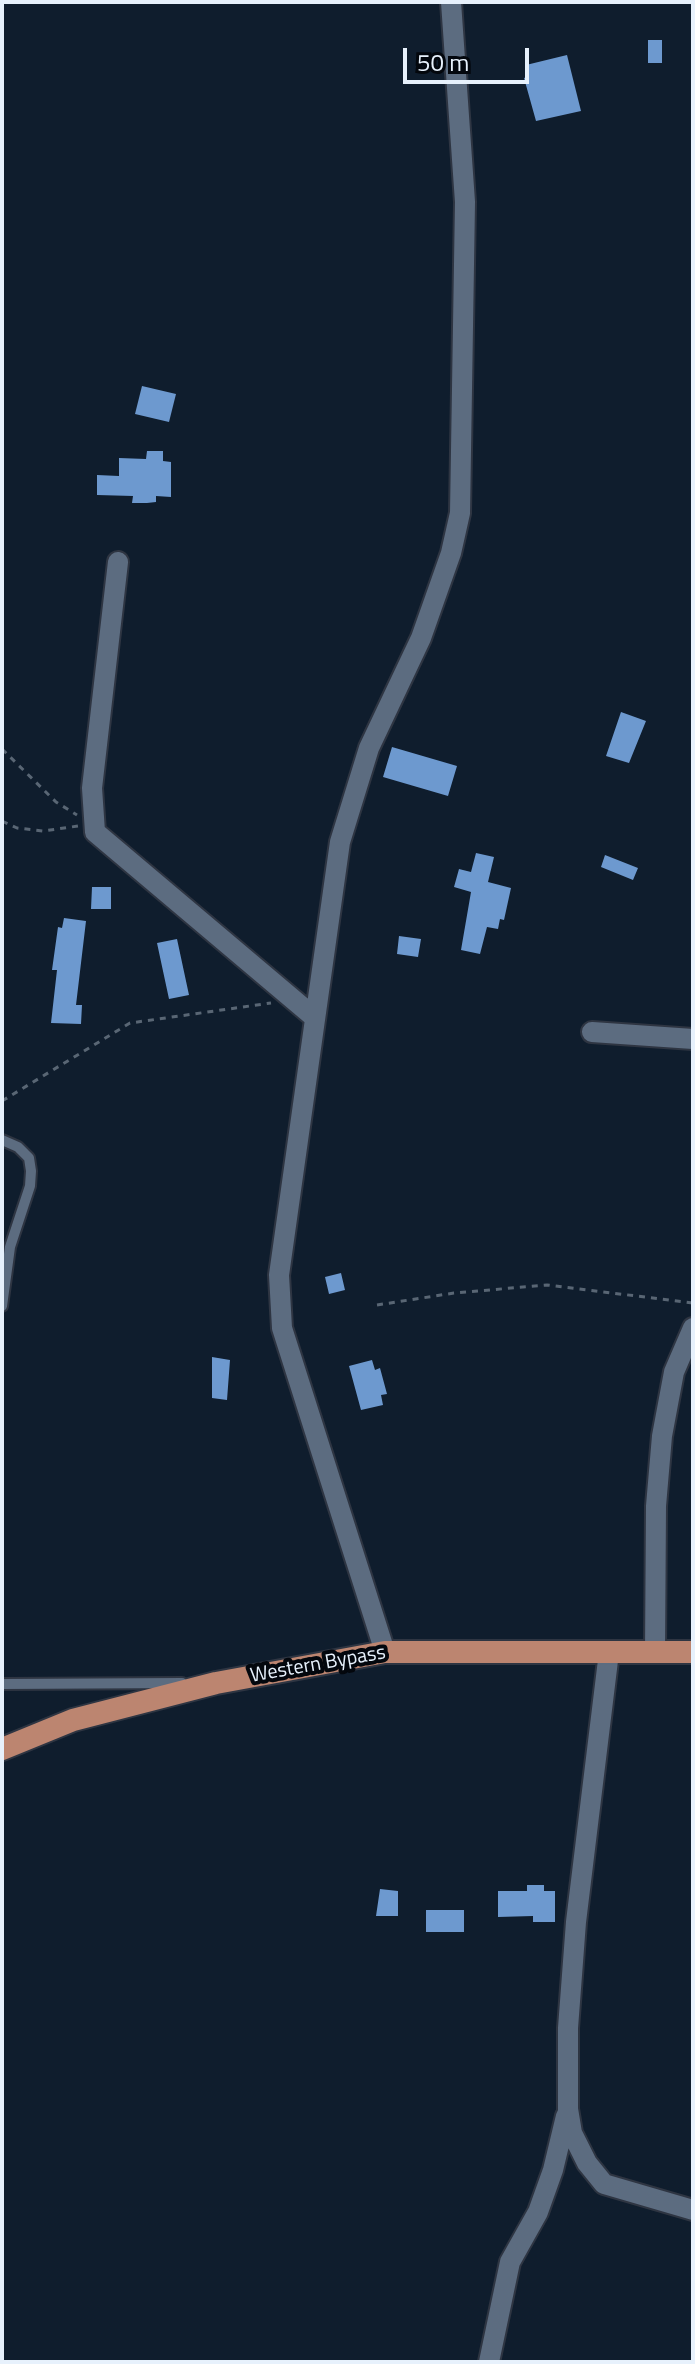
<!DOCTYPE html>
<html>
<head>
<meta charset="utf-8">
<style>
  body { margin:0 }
  #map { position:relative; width:695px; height:2364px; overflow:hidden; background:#0f1d2d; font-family:"Titillium Web",sans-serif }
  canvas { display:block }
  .frame { position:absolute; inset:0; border:4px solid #e7f1fc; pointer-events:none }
  .scale { position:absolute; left:403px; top:48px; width:126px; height:36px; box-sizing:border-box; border:4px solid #e7f1fc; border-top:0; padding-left:10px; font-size:24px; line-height:28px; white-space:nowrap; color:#e7f1fc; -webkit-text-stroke:6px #03070d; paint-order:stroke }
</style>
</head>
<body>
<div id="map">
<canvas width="695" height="2364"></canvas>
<div class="frame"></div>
<div class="scale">50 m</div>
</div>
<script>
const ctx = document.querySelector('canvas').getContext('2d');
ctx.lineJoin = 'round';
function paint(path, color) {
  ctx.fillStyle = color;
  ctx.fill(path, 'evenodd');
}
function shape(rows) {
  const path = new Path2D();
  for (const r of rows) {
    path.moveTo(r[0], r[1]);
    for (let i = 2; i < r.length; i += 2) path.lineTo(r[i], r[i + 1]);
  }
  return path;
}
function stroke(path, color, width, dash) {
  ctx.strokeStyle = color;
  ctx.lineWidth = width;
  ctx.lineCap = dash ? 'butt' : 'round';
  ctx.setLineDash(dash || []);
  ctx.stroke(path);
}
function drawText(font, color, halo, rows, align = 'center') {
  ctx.font = font + ' "Titillium Web",sans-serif';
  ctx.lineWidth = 8;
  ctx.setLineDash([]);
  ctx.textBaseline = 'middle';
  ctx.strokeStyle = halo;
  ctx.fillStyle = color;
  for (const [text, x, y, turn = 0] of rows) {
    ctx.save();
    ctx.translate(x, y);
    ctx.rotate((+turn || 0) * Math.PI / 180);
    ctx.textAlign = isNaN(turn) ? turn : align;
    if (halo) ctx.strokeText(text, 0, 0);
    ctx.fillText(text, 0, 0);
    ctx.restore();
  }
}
const building = shape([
  [648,40,662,40,662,63,648,63],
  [567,55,581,111,536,121,524,78,529,76,526,65],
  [142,386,176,394,169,422,135,414],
  [147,451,163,451,163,461,171,462,171,497,156,496,156,502,147,503,132,503,133,496,97,495,97,475,119,476,119,458,146,459],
  [621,712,646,721,629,763,606,756],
  [392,747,457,766,448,796,383,777],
  [476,853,494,857,488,882,511,888,504,920,500,919,498,929,487,927,480,954,461,950,471,892,454,887,459,869,471,872],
  [605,855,638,868,633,880,601,867],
  [92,887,111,887,111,909,91,909],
  [64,918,86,921,76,1005,82,1005,81,1024,51,1023,57,970,52,970,58,927,62,928],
  [399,936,421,939,418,957,397,954],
  [177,939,189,995,169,999,157,943],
  [341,1273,345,1290,329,1294,325,1277],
  [212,1357,230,1360,227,1400,212,1398],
  [372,1360,375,1370,380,1368,387,1394,381,1395,383,1405,361,1410,349,1366],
  [527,1885,544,1885,544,1891,555,1891,555,1922,533,1922,533,1916,498,1917,498,1891,527,1891],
  [380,1889,398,1891,398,1916,376,1916],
  [426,1910,464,1910,464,1932,426,1932]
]);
const path = shape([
  [2,749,56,802,77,815],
  [2,821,17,828,43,831,78,826],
  [2,1101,130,1023,271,1003],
  [377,1305,454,1293,547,1285,693,1303]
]);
const service = shape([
  [2,1140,18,1147,29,1158,31,1171,30,1186,10,1247,2,1306],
  [2,1684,182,1683]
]);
const minor = shape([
  [118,562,92,788,95,832,314,1017],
  [592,1032,693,1039],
  [385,1652,282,1328,279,1275,340,842,369,748,421,638,451,553,460,513,465,202,451,2],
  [609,1652,576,1922,568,2028,568,2109,572,2133,587,2163,604,2184,693,2210],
  [655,1653,656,1506,662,1436,674,1372,693,1328],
  [489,2362,510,2262,538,2212,553,2170,566,2116]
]);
const primary = shape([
  [2,1749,73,1720,216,1683,385,1652,693,1652]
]);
const streetNames = [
  ["Western Bypass",318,1665,-10]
];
paint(building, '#6d99cf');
stroke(service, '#2e3542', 14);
stroke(minor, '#2e3542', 24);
stroke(primary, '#2e3542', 26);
stroke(path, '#596674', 3, [6, 6]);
stroke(service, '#5c6c80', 10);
stroke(minor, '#5c6c80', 20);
stroke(primary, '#bc8570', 22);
drawText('20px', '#e7f1fc', '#03070d', streetNames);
</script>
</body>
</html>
